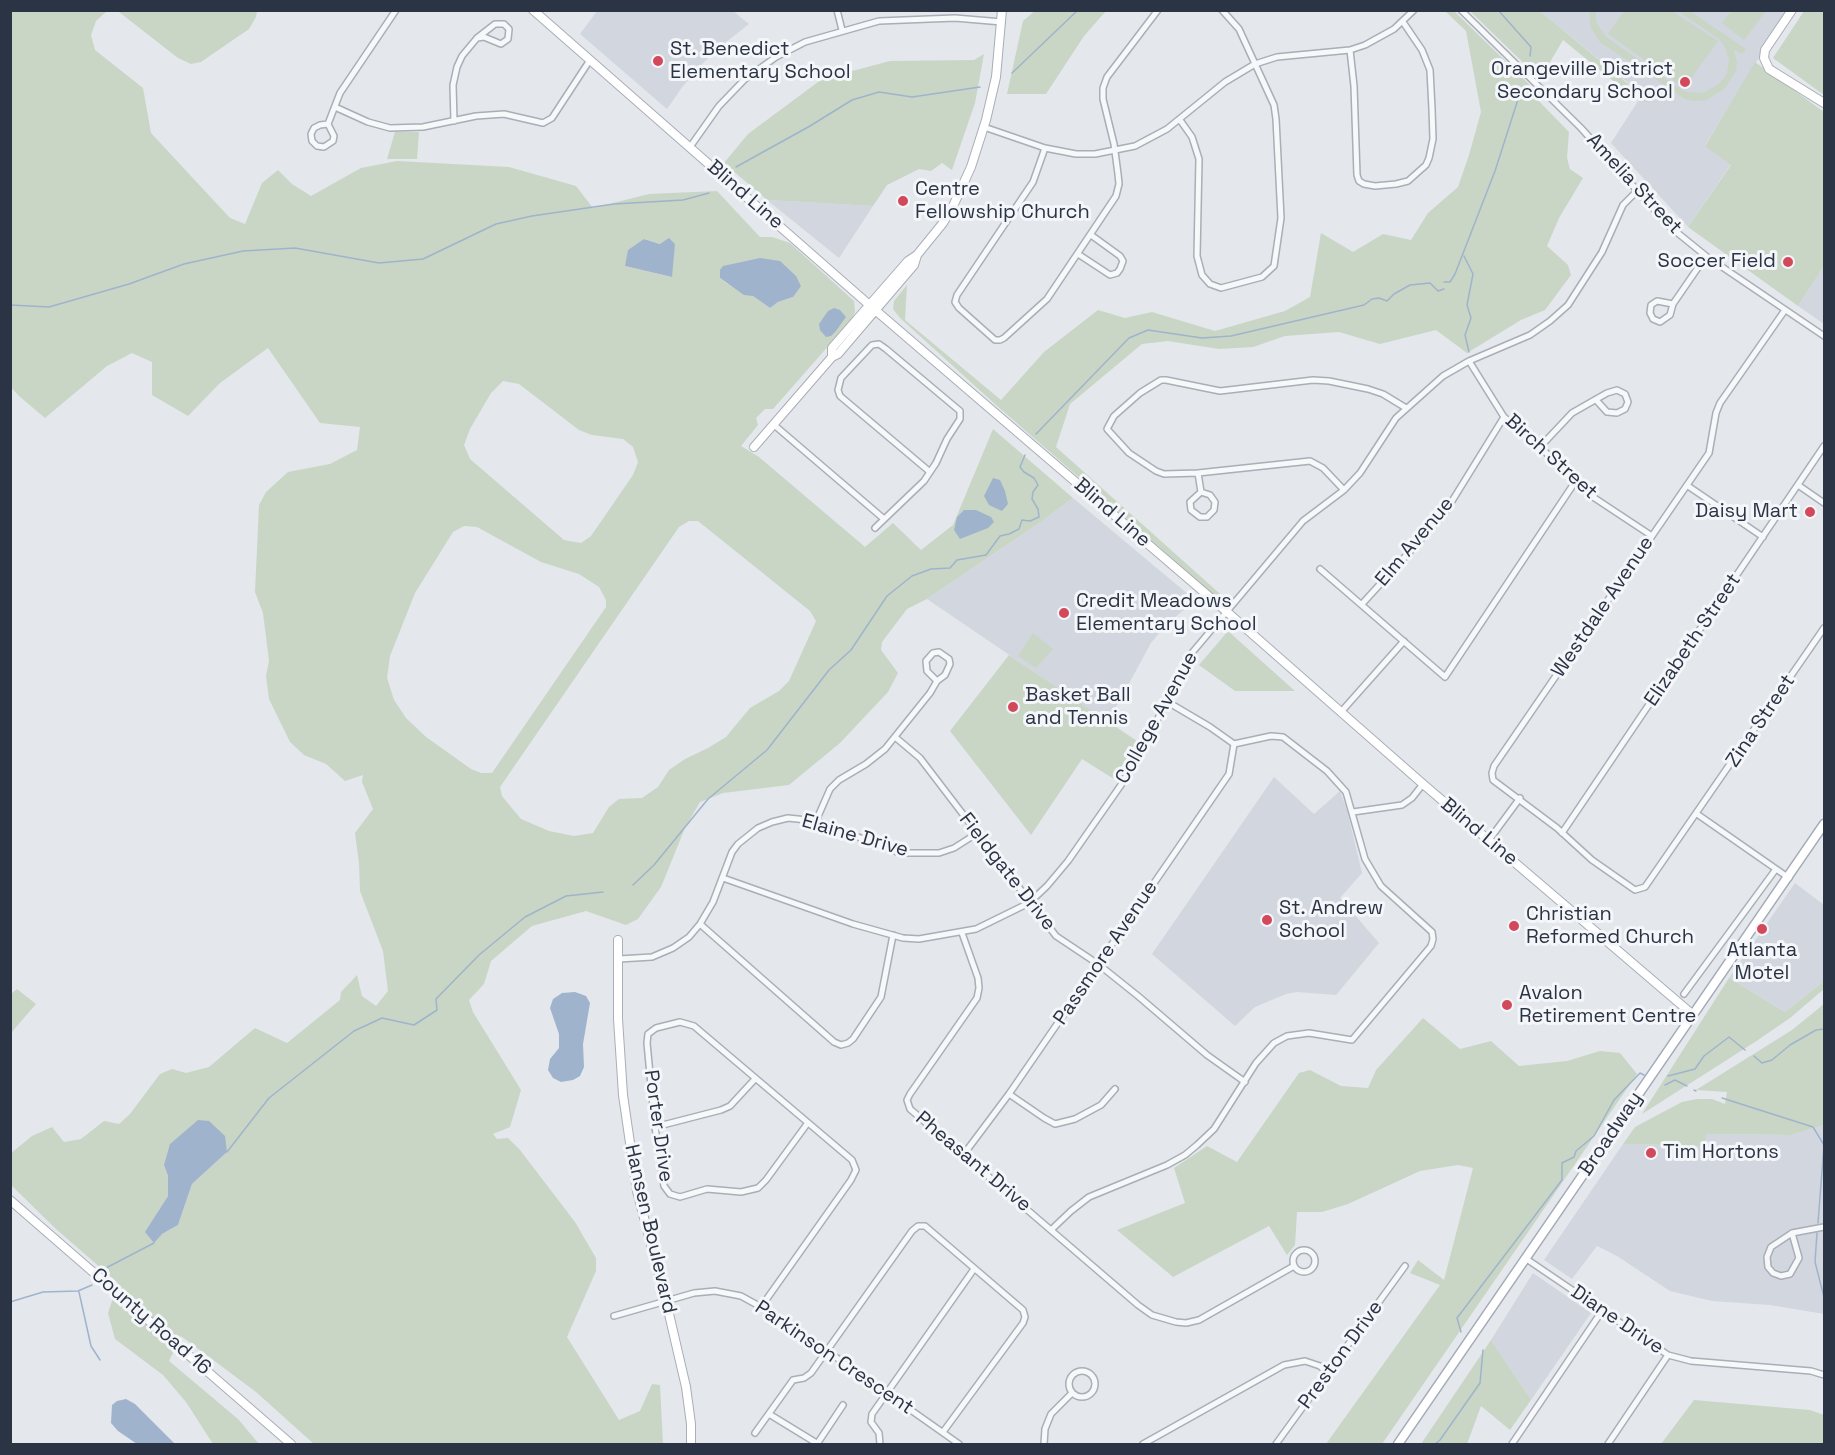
<!DOCTYPE html>
<html>
<head>
<meta charset="utf-8">
<style>
  body { margin:0 }
  #map { position:relative; width:1835px; height:1455px; overflow:hidden; background:#e4e7ec; font-family:"Space Grotesk",sans-serif }
  canvas { display:block }
  .frame { position:absolute; inset:0; border:12px solid #2b3445; pointer-events:none }
</style>
</head>
<body>
<div id="map">
<canvas width="1835" height="1455"></canvas>
<div class="frame"></div>
</div>
<script>
const ctx = document.querySelector('canvas').getContext('2d');
ctx.lineJoin = 'round';
function paint(path, color) {
  ctx.fillStyle = color;
  ctx.fill(path, 'evenodd');
}
function shape(rows) {
  const path = new Path2D();
  for (const r of rows) {
    if (r.length === 3) {
      path.moveTo(r[0] + r[2], r[1]);
      path.arc(r[0], r[1], r[2], 0, 2 * Math.PI);
      continue;
    }
    path.moveTo(r[0], r[1]);
    for (let i = 2; i < r.length; i += 2) path.lineTo(r[i], r[i + 1]);
  }
  return path;
}
function stroke(path, color, width, dash) {
  ctx.strokeStyle = color;
  ctx.lineWidth = width;
  ctx.lineCap = dash ? 'butt' : 'round';
  ctx.setLineDash(dash || []);
  ctx.stroke(path);
}
function drawText(font, color, halo, rows, align = 'center') {
  ctx.font = font + ' "Space Grotesk",sans-serif';
  ctx.lineWidth = 6;
  ctx.setLineDash([]);
  ctx.textBaseline = 'middle';
  ctx.strokeStyle = halo;
  ctx.fillStyle = color;
  for (const [text, x, y, turn = 0] of rows) {
    ctx.save();
    ctx.translate(x, y);
    ctx.rotate((+turn || 0) * Math.PI / 180);
    ctx.textAlign = isNaN(turn) ? turn : align;
    if (halo) ctx.strokeText(text, 0, 0);
    ctx.fillText(text, 0, 0);
    ctx.restore();
  }
}
const built = shape([
  [597,11,733,11,749,24,721,46,700,66,683,86,667,109,580,34],
  [1540,11,1788,11,1705,145,1731,164,1688,227,1611,143,1638,101,1650,101],
  [767,200,873,206,839,258],
  [1824,266,1824,324,1798,306],
  [1073,498,1195,600,1164,627,1151,643,1108,722,927,599,1042,521],
  [1274,777,1314,814,1340,791,1347,810,1362,873,1340,898,1379,943,1336,995,1297,992,1286,994,1255,1007,1235,1026,1152,954],
  [1795,883,1824,905,1824,981,1785,1012,1729,978],
  [1824,1125,1824,1314,1770,1305,1712,1301,1670,1291,1617,1256,1597,1246,1572,1279,1544,1260,1623,1144,1704,1146,1705,1134,1791,1135],
  [1533,1273,1591,1313,1531,1400,1491,1340]
]);
const green = shape([
  [1036,10,1106,11,1084,36,1046,94,1007,94,1023,21],
  [1732,10,1766,10,1766,11,1744,40,1722,23],
  [11,11,107,11,96,21,91,35,95,50,143,88,151,133,230,218,245,224,262,183,278,170,292,184,311,196,361,168,397,161,509,167,576,186,593,208,649,194,717,191,760,237,772,237,790,243,854,301,855,312,852,319,773,409,765,409,756,418,758,425,741,446,759,457,865,547,893,523,921,550,953,525,993,429,1073,498,1042,521,927,599,907,609,882,642,881,650,898,673,888,692,840,743,789,785,723,793,700,802,685,828,661,887,638,919,626,925,586,911,532,926,491,961,484,984,469,1000,473,1012,521,1090,510,1127,493,1134,497,1139,508,1138,520,1150,575,1222,596,1258,596,1271,567,1337,619,1420,640,1411,652,1384,660,1385,663,1444,314,1444,256,1392,181,1336,169,1361,238,1419,259,1444,213,1444,186,1402,163,1375,115,1339,108,1313,118,1283,56,1229,11,1185,10,1154,32,1136,52,1127,64,1142,81,1139,104,1121,119,1124,130,1114,160,1074,172,1069,186,1073,209,1067,255,1028,287,1043,340,1000,341,992,357,975,362,996,376,1006,388,991,383,951,360,891,359,863,355,833,373,809,362,782,363,775,345,781,326,764,304,755,290,742,269,699,266,676,269,661,263,613,255,592,259,505,266,492,288,472,330,464,357,450,360,427,320,423,268,348,220,383,188,416,152,395,152,362,132,353,107,366,45,418,19,396,10,386],
  [644,239,661,244,672,277,625,266],
  [720,270,793,297,778,302,770,308,753,296,726,283,720,278],
  [503,381,519,384,579,430,592,435,623,439,633,447,638,462,633,475,591,536,581,543,564,540,470,459,464,445,470,429,491,393],
  [689,521,698,521,810,611,816,621,789,681,779,691,750,708,726,737,708,748,685,759,669,770,658,787,642,798,619,799,609,807,593,833,574,836,549,831,521,819,502,796,500,787,679,527],
  [464,526,477,527,541,562,579,574,599,587,606,600,606,607,492,773,481,773,471,769,426,737,406,718,394,700,387,678,390,656,415,593,453,532],
  [227,1152,192,1184,178,1225,162,1234,146,1232,168,1196,168,1176,164,1165],
  [111,11,257,10,257,11,256,17,249,29,201,62,191,64,178,58,119,12],
  [1445,11,1454,11,1534,89,1532,94,1569,132,1567,158,1570,169,1583,178,1559,218,1547,246,1568,265,1571,275,1545,310,1521,320,1467,353,1436,330,1380,344,1339,332,1285,336,1253,347,1219,349,1168,341,1142,344,1070,404,1056,447,1228,601,1220,600,996,405,900,318,893,309,894,301,907,285,905,320,1001,400,1044,352,1098,310,1125,318,1152,312,1215,331,1285,311,1310,297,1321,233,1353,252,1383,234,1411,240,1428,213,1458,187,1469,155,1481,112,1466,31],
  [1470,11,1540,11,1650,102,1638,101,1563,40,1540,79],
  [1589,11,1596,11,1596,22,1606,37,1680,89,1688,92,1703,93,1719,84,1727,74,1729,59,1724,45,1719,39,1678,11,1690,11,1746,49,1742,54,1734,50,1737,62,1736,71,1725,88,1706,100,1694,101,1685,99,1600,42,1591,28],
  [1624,11,1672,11,1718,41,1684,88,1608,34],
  [1804,11,1824,11,1824,95,1773,58],
  [984,54,975,103,952,170,942,163,931,171,919,169,887,185,873,206,767,200,724,163,748,134,822,79,890,61,974,60],
  [1755,62,1824,112,1824,266,1798,306,1688,227,1731,165,1705,146],
  [395,132,419,132,417,159,387,159],
  [1228,631,1295,691,1235,691,1199,665],
  [1033,633,1053,649,1036,668,1018,656],
  [1009,655,1137,741,1114,779,1082,759,1031,835,950,731],
  [1729,978,1785,1012,1824,981,1824,989,1790,1018,1755,1042,1642,1114],
  [17,989,36,1004,11,1033,11,994],
  [1824,1004,1824,1125,1791,1135,1706,1134,1704,1146,1623,1144,1635,1127,1682,1102,1697,1099,1712,1099,1725,1104,1727,1092,1696,1090,1792,1030],
  [1423,1018,1460,1049,1491,1041,1519,1066,1567,1061,1600,1051,1620,1053,1637,1074,1382,1444,1326,1444,1440,1285,1410,1273,1418,1260,1444,1280,1473,1168,1458,1165,1420,1171,1348,1204,1322,1212,1297,1212,1295,1245,1287,1255,1269,1226,1173,1277,1117,1230,1185,1203,1174,1168,1207,1146,1237,1162,1299,1073,1310,1070,1341,1086,1368,1088,1376,1070],
  [1491,1340,1531,1400,1510,1430,1481,1406,1467,1444,1421,1444],
  [1694,1400,1810,1410,1824,1415,1824,1444,1661,1444]
]);
const water = shape([
  [669,238,675,244,672,277,625,266,628,250,644,239,660,244],
  [760,258,780,261,796,276,801,286,793,297,778,302,770,308,753,296,744,295,720,278,720,270,723,266],
  [834,308,840,310,846,317,836,331,831,336,826,337,820,330,819,324,828,311],
  [993,478,1000,480,1005,491,1008,504,1002,511,989,505,984,496],
  [964,510,976,510,991,517,994,522,988,528,960,539,954,530,957,517],
  [575,992,586,996,590,1003,583,1044,584,1067,580,1076,573,1080,561,1082,553,1078,548,1070,550,1059,559,1048,559,1034,550,1008,553,999,562,993],
  [198,1120,209,1121,225,1136,227,1152,192,1184,178,1225,162,1234,154,1243,145,1232,168,1196,168,1176,164,1165,170,1144],
  [126,1399,135,1404,175,1444,137,1444,118,1431,111,1423,112,1405,117,1401]
]);
const stream = shape([
  [1498,10,1531,47,1530,56],
  [1012,73,1078,10],
  [736,167,810,126,852,100,879,92,912,97,980,87],
  [1464,256,1473,274,1467,305,1471,318,1465,335,1469,352],
  [1444,282,1450,282,1455,274,1495,171,1521,90],
  [10,305,49,307,129,284,184,264,243,251,295,248,379,263,423,259,496,224,532,216,614,204,683,200,709,193],
  [1036,434,1129,338,1148,330,1202,338,1231,336,1364,305,1372,299,1379,298,1387,301,1394,294,1410,285,1430,283,1438,291,1444,289],
  [633,885,654,865,708,799,767,750,829,670,851,650,887,596,912,576,931,569,950,568,957,560,986,555,1000,536,1009,534,1019,529,1022,520,1030,521,1039,517,1038,509,1032,499,1033,492,1038,485,1034,478,1024,472,1020,467,1025,455],
  [1754,1056,1762,1063,1772,1060,1790,1045,1816,1030,1824,1029],
  [1668,1076,1695,1069,1704,1056,1729,1037,1745,1050],
  [1665,1085,1675,1080,1687,1086],
  [1694,1090,1696,1091],
  [1722,1098,1813,1127,1824,1145,1818,1223],
  [227,1152,269,1098,354,1031,382,1018,414,1025,437,1010,436,999,479,955,525,917,566,896,603,892],
  [1817,1233,1815,1262,1824,1297],
  [104,1269,154,1243],
  [79,1292,91,1346,100,1360],
  [10,1302,43,1292,78,1291,92,1285],
  [1461,1332,1457,1318,1562,1180,1562,1163,1574,1157,1576,1151,1594,1136,1614,1100,1640,1073,1644,1075],
  [1435,1444,1440,1440,1480,1383,1483,1350]
]);
const street = shape([
  [837,10,842,30],
  [1461,10,1581,128,1669,226,1706,256,1824,336],
  [1350,50,1354,86,1357,175,1359,181,1364,184,1375,186,1396,184,1408,181,1426,165,1429,158,1433,139,1432,109,1430,70,1422,50,1403,22],
  [335,107,368,122,390,128,423,127,476,116,504,114,543,123,552,118,590,60],
  [1180,120,1192,137,1199,159,1197,256,1202,275,1210,284,1221,288,1262,277,1274,266,1281,218,1276,119,1274,105,1239,29,1222,10],
  [454,121,453,85,457,67,462,56,477,38,495,24,504,24,509,29,508,39,501,44,484,37,477,38],
  [328,124,334,136,333,141,324,147,317,146,312,141,311,134,314,128,320,125,328,124,340,93,396,10],
  [984,127,1045,148,1076,154,1095,154,1135,146,1167,129,1225,82,1255,64,1277,57,1350,50,1365,45,1394,29,1414,10],
  [690,147,719,106,745,79,776,57,805,42,879,21,955,18,1002,22],
  [1045,148,1033,182,957,295,955,302,959,308,995,340,1000,340,1004,338,1047,299,1116,196,1119,184,1118,174,1114,144,1103,99,1103,88,1107,77,1158,10],
  [1078,254,1110,275,1117,273,1120,269,1123,261,1120,256,1091,235],
  [1673,304,1657,301,1651,305,1650,313,1653,319,1660,322,1670,315,1673,304,1706,256],
  [1785,310,1720,403,1716,413,1709,453,1494,766,1492,773,1493,780,1557,828,1592,860,1635,890,1645,887,1824,628],
  [1469,361,1504,417,1540,447,1590,495,1652,536],
  [773,424,884,519],
  [1540,447,1572,413,1607,393,1617,390,1625,394,1628,402,1625,409,1617,413,1607,412,1597,401],
  [1198,473,1201,492,1210,495,1215,502,1214,510,1207,517,1200,517,1191,510,1190,502,1201,492],
  [1798,485,1824,503],
  [1688,486,1763,537],
  [1344,490,1323,468,1310,461,1198,473,1164,474,1156,471,1129,453,1107,429,1114,416,1140,393,1161,380,1166,380,1220,391,1313,380,1329,381,1368,389,1383,394,1406,408],
  [875,528,924,481,936,463,947,439,960,419,960,411,886,349,879,344,872,345,841,378,838,390,840,396,930,472],
  [1320,569,1445,677,1575,482],
  [1362,604,1444,514,1504,417],
  [1341,712,1404,641],
  [895,737,920,758,1056,936,1098,964,1138,996,1207,1055,1245,1082],
  [1353,812,1402,805,1412,798,1423,784],
  [1697,814,1789,878],
  [816,821,830,789,839,780,866,764,885,749,930,693,937,681,945,675,950,664,949,659,939,652,933,653,926,661,927,671,937,681],
  [1562,833,1824,446],
  [1489,840,1520,798],
  [723,878,853,924,903,938,919,939,976,929,1029,903,1047,886,1068,861,1121,785,1147,740,1191,654,1303,521,1344,490,1360,473,1396,418,1443,376,1469,361,1530,335,1550,321,1568,305,1602,252,1623,205,1638,190],
  [700,924,834,1042,841,1045,848,1043,853,1039,881,997,893,935],
  [962,933,978,978,979,988,977,998,910,1094,907,1100,910,1109,1138,1305,1152,1315,1176,1322,1186,1323,1199,1320,1294,1266],
  [619,959,652,957,673,948,689,937,700,924,713,902,732,852,738,844,758,828,772,822,788,818,816,821,900,853,939,853,954,848,976,834],
  [1684,994,1776,869],
  [1009,1094,1044,1118,1055,1124,1075,1119,1101,1105,1115,1089],
  [655,1127,721,1110,730,1106,755,1079],
  [964,1154,1009,1094,1229,774,1234,744],
  [1051,1230,1071,1211,1089,1197,1167,1165,1185,1155,1197,1145,1214,1129,1256,1063,1274,1043,1287,1036,1309,1033,1352,1040,1431,946,1433,939,1432,932,1381,886,1365,859,1346,792,1327,771,1283,737,1271,736,1234,744,1210,727,1166,701],
  [1792,1233,1799,1258,1790,1274,1781,1276,1773,1273,1768,1267,1767,1257,1771,1247,1792,1233,1824,1227],
  [1304,1261,11],
  [1525,1258,1668,1355,1691,1361,1811,1371,1824,1375],
  [761,1307,851,1180,856,1170,852,1160,694,1026,680,1022,656,1028,648,1034,647,1043,655,1127,664,1186,670,1194,680,1197,707,1189,741,1192,758,1188,766,1180,807,1124],
  [614,1316,694,1293,715,1291,741,1296,761,1307,827,1351,959,1444],
  [1082,1384,13],
  [769,1414,818,1444],
  [755,1433,793,1380,804,1378,811,1373,912,1231,918,1226,925,1226,1023,1310,1025,1317,1023,1323,943,1432],
  [817,1444,843,1405],
  [880,1444,879,1433,871,1422,872,1414,974,1269],
  [1044,1444,1045,1429,1051,1414,1072,1393],
  [1143,1444,1284,1365,1305,1361,1320,1366,1328,1373],
  [1276,1444,1405,1266],
  [1512,1444,1602,1311],
  [1608,1444,1668,1355]
]);
const secondary = shape([
  [533,10,874,309,1226,611,1423,784,1692,1014],
  [1792,10,1765,50,1764,58,1769,69,1824,103],
  [832,357,832,348,908,261,917,255],
  [754,447,832,357,838,354,914,265,917,255,943,223,954,204,971,167,986,120,996,77,1002,10],
  [618,940,618,1019,623,1095,637,1191,666,1301,686,1387,691,1424,691,1444],
  [10,1200,291,1444]
]);
const primary = shape([
  [1398,1444,1824,824]
]);
const markers = [
  [658,61,6,"#d1495b"],
  [1685,82,6,"#d1495b"],
  [903,201,6,"#d1495b"],
  [1788,262,6,"#d1495b"],
  [1810,512,6,"#d1495b"],
  [1064,613,6,"#d1495b"],
  [1013,707,6,"#d1495b"],
  [1267,920,6,"#d1495b"],
  [1514,926,6,"#d1495b"],
  [1762,929,6,"#d1495b"],
  [1507,1005,6,"#d1495b"],
  [1651,1153,6,"#d1495b"]
];
const poiNames = [
  ["St. Benedict",670,50],
  ["Elementary School",670,73],
  ["Orangeville District",1673,70,"right"],
  ["Secondary School",1673,93,"right"],
  ["Centre",915,190],
  ["Fellowship Church",915,213],
  ["Soccer Field",1776,262,"right"],
  ["Daisy Mart",1798,512,"right"],
  ["Credit Meadows",1076,602],
  ["Elementary School",1076,625],
  ["Basket Ball",1025,696],
  ["and Tennis",1025,719],
  ["St. Andrew",1279,909],
  ["School",1279,932],
  ["Christian",1526,915],
  ["Reformed Church",1526,938],
  ["Atlanta",1762,951,"center"],
  ["Motel",1762,974,"center"],
  ["Avalon",1519,994],
  ["Retirement Centre",1519,1017],
  ["Tim Hortons",1663,1153]
];
const streetNames = [
  ["Amelia Street",1634,184,47],
  ["Blind Line",745,195,41],
  ["Birch Street",1551,457,42],
  ["Blind Line",1112,513,41],
  ["Elm Avenue",1415,542,-50],
  ["Westdale Avenue",1603,607,-56],
  ["Elizabeth Street",1693,640,-56],
  ["College Avenue",1157,718,-61],
  ["Zina Street",1761,721,-56],
  ["Blind Line",1479,832,40],
  ["Elaine Drive",855,836,16],
  ["Fieldgate Drive",1007,872,52],
  ["Passmore Avenue",1106,953,-56],
  ["Porter Drive",658,1126,82],
  ["Broadway",1611,1134,-56],
  ["Pheasant Drive",973,1162,40],
  ["Hansen Boulevard",650,1229,77],
  ["Diane Drive",1617,1320,34],
  ["County Road 16",151,1322,41],
  ["Preston Drive",1341,1355,-54],
  ["Parkinson Crescent",834,1358,34]
];
paint(built, '#d2d6de');
paint(green, '#c9d6c5');
paint(water, '#9fb4cc');
stroke(stream, '#9fb4cc', 1.5);
stroke(street, '#a9aeb7', 8);
stroke(secondary, '#a9aeb7', 10);
stroke(primary, '#a3abb8', 11);
stroke(street, '#f7f8fa', 5);
stroke(secondary, '#fff', 8);
stroke(primary, '#fff', 8);
for (const [x, y, r, color] of markers) {
  const dot = new Path2D();
  dot.arc(x, y, r, 0, 2 * Math.PI);
  ctx.fillStyle = color;
  ctx.fill(dot);
  stroke(dot, '#f4f6f9', 2);
}
drawText('20px', '#2b3445', '#f4f6f9', poiNames, 'left');
drawText('20px', '#2b3445', '#f4f6f9', streetNames);
</script>
</body>
</html>
